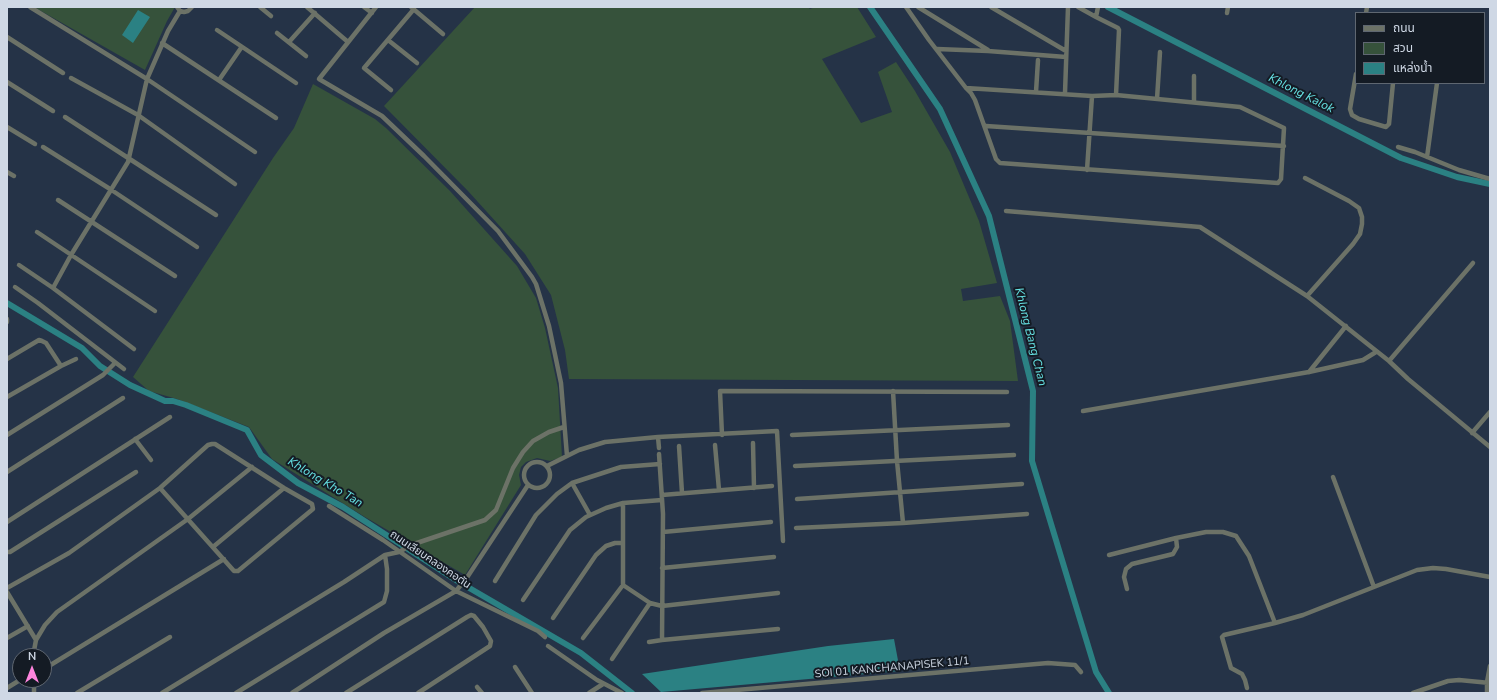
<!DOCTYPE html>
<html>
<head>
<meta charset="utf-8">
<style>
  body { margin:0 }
  #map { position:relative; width:1497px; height:700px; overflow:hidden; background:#253347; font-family:"Nunito Sans","Noto Sans Thai",sans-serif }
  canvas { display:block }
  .frame { position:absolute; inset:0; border:8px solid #cfd8e5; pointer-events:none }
  .legend { position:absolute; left:1355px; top:12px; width:130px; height:72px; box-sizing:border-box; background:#141b24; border:1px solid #5f6771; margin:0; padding:5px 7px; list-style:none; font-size:12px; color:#cfd8e5 }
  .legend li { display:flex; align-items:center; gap:8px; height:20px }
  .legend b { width:20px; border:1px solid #5f6771 }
  .north { position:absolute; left:12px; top:648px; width:40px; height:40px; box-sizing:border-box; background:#141b24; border:1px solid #5f6771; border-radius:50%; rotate:0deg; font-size:11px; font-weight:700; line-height:16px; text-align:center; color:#cfd8e5 }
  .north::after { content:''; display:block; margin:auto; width:14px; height:18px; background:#ff85de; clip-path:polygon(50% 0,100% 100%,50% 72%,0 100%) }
</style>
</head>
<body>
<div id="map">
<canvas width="1497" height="700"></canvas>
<div class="frame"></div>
<ul class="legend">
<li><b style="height:5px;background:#6c7267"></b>ถนน</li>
<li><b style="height:11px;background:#36523b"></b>สวน</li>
<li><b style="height:11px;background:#2b8183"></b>แหล่งน้ำ</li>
</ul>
<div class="north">N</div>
</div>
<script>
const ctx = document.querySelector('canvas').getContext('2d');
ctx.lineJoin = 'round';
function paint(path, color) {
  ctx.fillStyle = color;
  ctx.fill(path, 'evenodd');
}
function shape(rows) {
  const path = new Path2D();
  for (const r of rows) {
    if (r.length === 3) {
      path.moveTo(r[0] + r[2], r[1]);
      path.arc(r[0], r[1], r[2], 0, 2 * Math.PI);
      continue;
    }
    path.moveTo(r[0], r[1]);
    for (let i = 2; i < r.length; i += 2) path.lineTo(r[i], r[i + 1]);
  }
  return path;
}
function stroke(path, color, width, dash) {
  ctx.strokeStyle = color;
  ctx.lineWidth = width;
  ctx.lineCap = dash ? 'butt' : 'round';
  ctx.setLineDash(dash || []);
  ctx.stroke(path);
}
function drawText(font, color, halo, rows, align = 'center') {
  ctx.font = font + ' "Nunito Sans","Noto Sans Thai",sans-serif';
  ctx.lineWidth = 4;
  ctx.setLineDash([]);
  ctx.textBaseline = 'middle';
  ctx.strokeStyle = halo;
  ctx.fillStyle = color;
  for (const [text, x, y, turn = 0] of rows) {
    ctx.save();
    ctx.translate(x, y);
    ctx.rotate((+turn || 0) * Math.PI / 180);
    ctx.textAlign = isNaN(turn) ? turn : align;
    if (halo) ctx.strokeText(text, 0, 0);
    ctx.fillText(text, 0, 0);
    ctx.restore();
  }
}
const green = shape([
  [34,7,175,7,167,21,145,70],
  [475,7,808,7,810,9,815,7,857,7,876,37,822,59,861,123,892,112,878,72,896,62,915,91,950,152,979,221,997,283,961,289,963,301,1000,296,1010,321,1018,381,569,379,565,350,551,295,525,254,468,191,384,106],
  [313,84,375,119,386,128,450,191,517,266,536,298,545,328,558,388,562,457,550,461,537,458,526,462,521,467,519,475,521,485,465,575,365,517,272,459,249,427,177,399,149,391,133,377,273,158,294,128]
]);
const water = shape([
  [138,10,150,17,133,43,122,35],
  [894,639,900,671,661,692,642,674,828,646]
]);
const canal = shape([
  [870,7,940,109,989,216,1033,391,1032,461,1096,672,1109,693],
  [1108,7,1401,158,1457,177,1490,184],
  [7,303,82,348,100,366,130,385,165,401,173,401,186,405,247,430,261,455,298,483,343,507,459,582,581,653,632,693]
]);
const street = shape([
  [30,7,147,79,255,152],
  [177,7,180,11,184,12,188,11,192,7],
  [260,7,271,16],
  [307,7,348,42],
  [364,7,372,13],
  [376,7,319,79,382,116,424,156,498,231,532,277,536,284,549,326,561,383,567,456],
  [411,7,443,34],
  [906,7,929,40,966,88,971,93,975,100,996,159,1000,163,1278,183,1281,179,1284,128,1240,107,1116,95,1092,96,966,88],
  [918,7,988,50],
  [991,7,1066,51],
  [1078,7,1096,17,1098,7],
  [1227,13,1228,7],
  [1366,13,1367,7],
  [1096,17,1118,28,1119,30,1116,95],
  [217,30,296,83],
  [277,33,306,56],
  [7,37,63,73],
  [388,40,417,63],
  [289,42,315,13],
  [162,43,276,118],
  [937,49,988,51,1066,57],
  [1356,74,1350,109,1352,115,1359,119,1386,127,1389,124,1393,83],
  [71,78,138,115,235,184],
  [219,80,241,48],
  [7,82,53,111],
  [391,90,364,68,414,9],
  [1036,92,1038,60],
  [1065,93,1068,7],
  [1157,99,1160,52],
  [1194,102,1194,76],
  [65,117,216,215],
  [986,126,1284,146],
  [7,127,35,144],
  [43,147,110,189,197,247],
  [1398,147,1415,152,1459,170,1490,179],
  [1427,157,1437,83],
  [1087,170,1092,96],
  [7,172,14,176],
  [1305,178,1349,201,1359,208,1362,217,1362,224,1360,234,1353,244,1307,296],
  [58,200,175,276],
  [1006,211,1200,227,1307,296,1389,361,1408,379,1490,447],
  [37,232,155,311],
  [19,265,53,288,134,349],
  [15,287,38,303,124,369],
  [53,288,71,255,128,162,147,79,168,31,180,11],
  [7,319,7,322],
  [7,359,39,340,42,341,46,343,61,366,7,397],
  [1389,361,1473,263],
  [61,366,76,359],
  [1309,372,1346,326],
  [893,391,897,461,903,523],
  [1083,411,1309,372,1363,360,1376,352],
  [1472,433,1490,412],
  [7,435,103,375,115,363],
  [722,435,720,391,1007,392],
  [792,435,1008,425],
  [658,437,659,448],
  [135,439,151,460],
  [753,443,754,488],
  [715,445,719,490],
  [679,446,682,493],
  [659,454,663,514,662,640,778,629],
  [537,475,13],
  [547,466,579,450,605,442,658,437,777,431,783,541],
  [795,466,1014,455],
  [7,472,123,398],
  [1333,477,1374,587],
  [572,483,590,515],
  [662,495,772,486],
  [797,499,1022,484],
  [329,506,383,540,456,591,538,631,545,637],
  [7,522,170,417],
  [796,528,903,523,1027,514],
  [663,532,771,522],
  [213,547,284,488],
  [7,552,10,552,136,472],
  [1109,555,1176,538,1206,532,1223,532,1236,536,1249,556,1275,623,1303,615,1417,570,1433,568,1446,569,1490,577],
  [662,568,774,557],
  [495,581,536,515,557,494,572,483,621,467,660,464],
  [623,585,650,603,662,606,778,593],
  [7,588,69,553,160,488,208,445,212,444,215,444,284,488,312,504,313,509,238,571,234,571,160,488],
  [1127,589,1124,577,1126,569,1132,564,1173,554,1177,547,1176,538],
  [7,592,36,640],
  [523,600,570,530,586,517,606,508,623,503,662,500],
  [553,618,596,555,606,546,615,543,622,543],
  [7,638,28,626],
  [583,638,623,585,623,503],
  [649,642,662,640],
  [548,646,597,680,622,693],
  [33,656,36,640,45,625,57,612,188,519,252,467],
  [612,659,650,603],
  [515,667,532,693],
  [44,669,224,559],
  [34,681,34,693],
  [477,687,482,693],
  [7,688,20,680],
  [1247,688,1245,680,1242,674,1231,668,1222,637,1224,635,1275,623],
  [77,693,170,637],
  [162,693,344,582,385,555,399,552,411,545,485,520,496,510,513,468,523,452,533,441,549,432,564,427],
  [236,693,384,602,387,591,387,569,385,555],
  [292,693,384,633,456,591,468,576,528,485],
  [346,693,467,617,471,615,474,616,483,627,491,641,490,646,418,693],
  [589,693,603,684],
  [702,693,1048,663,1075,665,1081,672],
  [1413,693,1448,681,1459,680,1490,683],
  [1487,693,1487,682,1490,666]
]);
const streetNames = [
  ["ถนนเลียบคลองคอตัน",430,560,34],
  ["SOI 01 KANCHANAPISEK 11/1",892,668,-5]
];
const waterNames = [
  ["Khlong Kalok",1301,94,27],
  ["Khlong Bang Chan",1030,337,76],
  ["Khlong Kho Tan",325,483,31]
];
paint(green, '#36523b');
paint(water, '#2b8183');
stroke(canal, '#2b8183', 6);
stroke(street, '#6c7267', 4.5);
drawText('11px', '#cfd8e5', '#141b24', streetNames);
drawText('italic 12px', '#66e2e4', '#141b24', waterNames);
</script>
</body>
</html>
